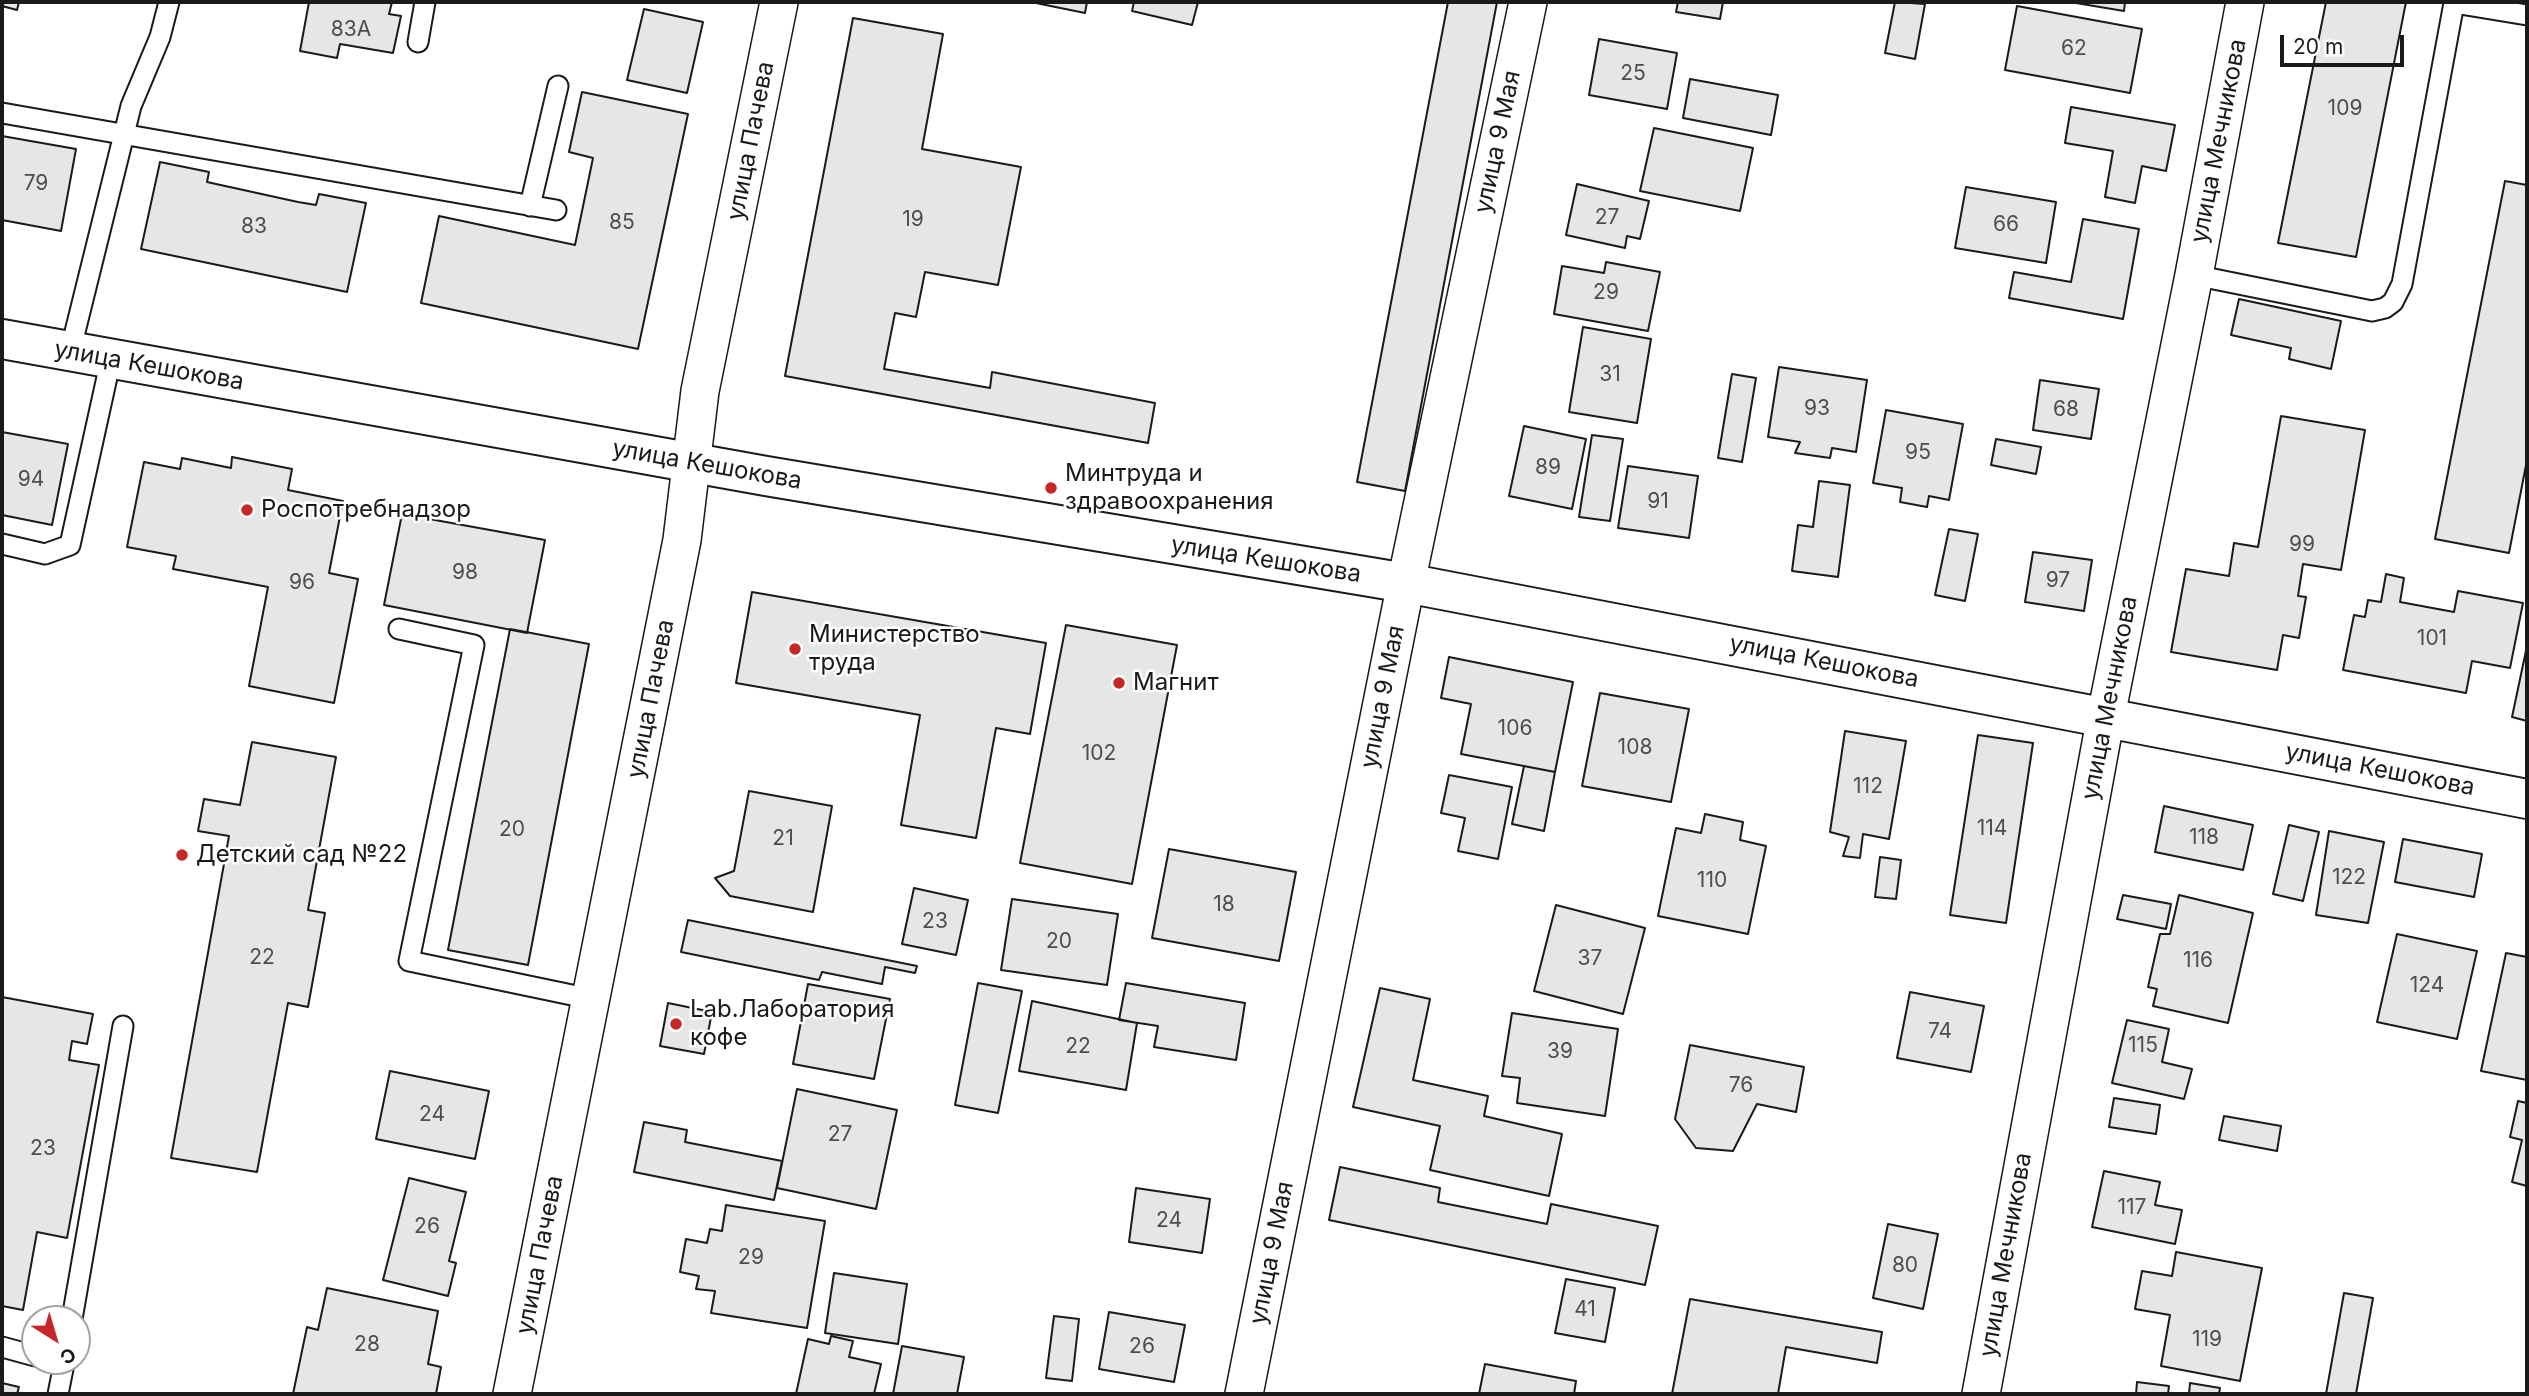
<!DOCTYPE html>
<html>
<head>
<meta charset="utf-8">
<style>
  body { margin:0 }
  #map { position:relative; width:2529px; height:1396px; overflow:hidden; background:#fff; font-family:Inter,sans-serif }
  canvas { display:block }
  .frame { position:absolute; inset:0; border:4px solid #1a1a1a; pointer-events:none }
  .north { position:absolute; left:21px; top:1305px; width:70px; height:70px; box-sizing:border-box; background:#fff; border:2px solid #a3a3a3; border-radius:50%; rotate:143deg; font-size:19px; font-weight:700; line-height:28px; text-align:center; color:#1a1a1a }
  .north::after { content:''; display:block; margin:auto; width:24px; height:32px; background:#c62828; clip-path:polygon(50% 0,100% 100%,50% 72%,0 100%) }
  .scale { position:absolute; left:2280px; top:35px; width:124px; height:32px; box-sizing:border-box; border:4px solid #1a1a1a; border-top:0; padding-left:9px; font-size:21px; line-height:24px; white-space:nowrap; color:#1a1a1a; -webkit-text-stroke:5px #fff; paint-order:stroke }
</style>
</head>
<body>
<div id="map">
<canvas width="2529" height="1396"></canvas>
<div class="frame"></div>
<div class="north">С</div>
<div class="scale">20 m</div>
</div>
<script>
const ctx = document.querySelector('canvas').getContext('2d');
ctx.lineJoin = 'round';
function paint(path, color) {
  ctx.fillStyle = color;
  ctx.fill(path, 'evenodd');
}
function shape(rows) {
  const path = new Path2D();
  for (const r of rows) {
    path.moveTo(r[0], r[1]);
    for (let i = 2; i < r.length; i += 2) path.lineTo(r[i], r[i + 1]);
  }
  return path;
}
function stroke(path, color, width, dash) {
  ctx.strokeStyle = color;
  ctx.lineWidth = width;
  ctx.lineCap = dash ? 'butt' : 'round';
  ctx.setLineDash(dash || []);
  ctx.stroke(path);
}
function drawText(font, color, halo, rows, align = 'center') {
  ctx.font = font + ' Inter,sans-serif';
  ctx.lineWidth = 5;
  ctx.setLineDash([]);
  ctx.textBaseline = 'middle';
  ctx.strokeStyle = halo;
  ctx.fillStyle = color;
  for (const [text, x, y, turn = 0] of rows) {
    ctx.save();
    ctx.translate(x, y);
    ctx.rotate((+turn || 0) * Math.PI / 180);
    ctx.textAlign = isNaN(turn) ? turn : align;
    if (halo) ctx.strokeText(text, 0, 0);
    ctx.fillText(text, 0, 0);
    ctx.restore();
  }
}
const building = shape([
  [2,2,19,2,17,10,2,6,2,2],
  [309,2,392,2,389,14,401,16,393,53,340,44,337,58,300,51,309,2],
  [1031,2,1087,2,1085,13,1031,2],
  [1134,2,1198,2,1192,25,1132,11,1134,2],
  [1448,2,1497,2,1405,491,1357,482,1448,2],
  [1678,2,1723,2,1720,19,1676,12,1678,2],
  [1895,2,1925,4,1915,59,1885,53,1895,2],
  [2070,2,2125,2,2124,11,2070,2],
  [2326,2,2406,2,2356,257,2278,243,2326,2],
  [2017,6,2142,29,2130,93,2005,70,2017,6],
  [644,9,703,22,687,93,627,80,644,9],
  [853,18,943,34,922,149,1021,167,998,285,925,272,916,317,895,313,884,369,990,388,992,372,1155,403,1148,443,785,376,853,18],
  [1599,39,1677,53,1667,109,1589,95,1599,39],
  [1690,79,1778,95,1771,135,1683,118,1690,79],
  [582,92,688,114,638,349,421,303,439,216,575,245,593,158,569,152,582,92],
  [2071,107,2175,125,2166,171,2142,166,2135,203,2105,197,2113,151,2065,143,2071,107],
  [1654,128,1753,148,1740,211,1640,191,1654,128],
  [2,136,76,149,61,231,2,220,2,136],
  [160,162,209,172,207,182,298,202,316,205,319,194,366,203,347,292,141,249,160,162],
  [2505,181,2527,185,2527,460,2509,553,2435,539,2505,181],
  [1577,184,1649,201,1640,239,1627,236,1625,248,1566,235,1577,184],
  [1966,187,2056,202,2046,263,1955,248,1966,187],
  [2083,219,2139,229,2123,319,2009,298,2014,272,2071,282,2083,219],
  [1606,262,1660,272,1648,331,1554,314,1562,266,1604,273,1606,262],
  [2239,299,2341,321,2331,369,2289,359,2291,348,2231,335,2239,299],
  [1583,327,1651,339,1637,423,1569,412,1583,327],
  [1779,367,1867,380,1856,452,1832,448,1830,458,1795,453,1800,442,1768,437,1779,367],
  [1732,374,1756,378,1742,462,1718,458,1732,374],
  [2040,380,2099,389,2091,439,2033,430,2040,380],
  [1886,410,1963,424,1949,500,1929,496,1927,507,1900,502,1902,488,1873,483,1886,410],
  [2281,416,2365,430,2341,570,2303,564,2298,596,2306,597,2299,638,2283,635,2277,670,2171,652,2186,569,2229,576,2234,543,2258,547,2281,416],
  [1524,426,1586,439,1572,509,1509,496,1524,426],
  [2,432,68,444,52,525,2,515,2,432],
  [1592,435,1623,439,1610,521,1579,517,1592,435],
  [1996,439,2041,447,2036,474,1991,465,1996,439],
  [232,457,292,469,288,490,343,501,329,573,358,579,334,703,249,686,268,587,173,569,176,556,127,547,144,462,180,469,182,458,231,468,232,457],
  [1628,466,1698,476,1689,538,1618,528,1628,466],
  [1819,481,1850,485,1838,577,1792,571,1798,525,1813,527,1819,481],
  [402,514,545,540,527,633,384,605,402,514],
  [1949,529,1978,534,1965,601,1935,595,1949,529],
  [2033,552,2092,560,2084,611,2025,602,2033,552],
  [2386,574,2404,578,2400,602,2454,612,2458,591,2523,603,2510,668,2472,661,2466,693,2343,670,2354,615,2365,617,2368,600,2381,602,2386,574],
  [752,592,1046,643,1030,734,996,728,976,838,901,825,920,715,736,683,752,592],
  [1066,625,1177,645,1132,884,1020,863,1066,625],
  [510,629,589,644,528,965,448,950,510,629],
  [2527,646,2527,721,2512,717,2527,646],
  [1449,657,1573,682,1555,772,1461,754,1471,704,1441,698,1449,657],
  [1600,693,1689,709,1671,802,1582,786,1600,693],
  [1845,731,1906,741,1889,839,1863,834,1860,858,1843,856,1849,837,1830,832,1845,731],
  [1978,735,2033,743,2006,923,1950,915,1978,735],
  [252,742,336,757,308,910,325,913,308,1007,288,1003,257,1172,171,1158,229,836,198,831,204,799,240,805,252,742],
  [1524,766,1555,772,1544,831,1512,824,1524,766],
  [1449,775,1512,787,1498,859,1458,851,1465,818,1441,813,1449,775],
  [749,791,832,806,813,912,730,896,715,878,734,871,749,791],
  [2164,806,2253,825,2243,870,2155,852,2164,806],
  [1705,814,1743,822,1740,840,1766,846,1748,934,1658,916,1676,828,1701,833,1705,814],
  [2289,825,2319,832,2303,901,2273,894,2289,825],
  [2329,831,2384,842,2368,923,2316,915,2329,831],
  [2403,839,2482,854,2474,897,2395,882,2403,839],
  [1169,849,1296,872,1279,961,1152,938,1169,849],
  [1880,857,1901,860,1896,899,1875,897,1880,857],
  [914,888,968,900,956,955,902,944,914,888],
  [2123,895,2171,904,2166,929,2117,919,2123,895],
  [2179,895,2253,913,2228,1023,2153,1006,2157,989,2148,987,2160,934,2170,934,2179,895],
  [1012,899,1118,914,1107,985,1001,970,1012,899],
  [1556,905,1645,928,1623,1014,1534,991,1556,905],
  [688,920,917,966,915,973,885,967,882,984,822,972,819,980,681,952,688,920],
  [2397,934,2477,951,2457,1039,2377,1022,2397,934],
  [2506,953,2527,957,2527,1080,2481,1071,2506,953],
  [978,983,1022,991,998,1113,955,1105,978,983],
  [1126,983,1245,1003,1236,1060,1154,1047,1158,1026,1119,1020,1126,983],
  [808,984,890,999,874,1079,793,1064,808,984],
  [1380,988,1430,999,1413,1080,1488,1096,1484,1116,1562,1134,1549,1196,1430,1170,1440,1126,1353,1107,1380,988],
  [1910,992,1984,1006,1971,1072,1897,1058,1910,992],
  [2,997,93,1014,87,1044,72,1041,69,1060,99,1065,67,1238,37,1232,23,1310,2,1306,2,997],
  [1032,1001,1137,1023,1126,1090,1019,1071,1032,1001],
  [668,1003,712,1012,704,1054,660,1046,668,1003],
  [1512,1013,1618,1029,1605,1116,1517,1103,1520,1078,1502,1076,1512,1013],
  [2127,1020,2169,1029,2162,1062,2192,1069,2184,1099,2112,1083,2127,1020],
  [1690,1045,1804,1067,1796,1112,1757,1104,1733,1151,1696,1148,1675,1119,1690,1045],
  [390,1071,489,1091,475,1159,376,1139,390,1071],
  [797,1089,897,1110,876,1209,777,1188,797,1089],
  [2114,1098,2160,1105,2156,1134,2109,1127,2114,1098],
  [2518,1101,2527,1103,2527,1186,2512,1182,2522,1140,2510,1137,2518,1101],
  [2224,1116,2281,1126,2277,1151,2219,1140,2224,1116],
  [644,1122,687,1130,685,1142,782,1161,774,1200,634,1172,644,1122],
  [1340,1167,1440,1188,1438,1202,1547,1224,1551,1204,1658,1226,1645,1285,1329,1220,1340,1167],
  [2104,1171,2160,1182,2155,1205,2182,1210,2175,1244,2092,1227,2104,1171],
  [409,1178,466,1192,449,1261,456,1263,448,1296,383,1280,409,1178],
  [1136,1188,1210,1199,1202,1253,1129,1242,1136,1188],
  [726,1205,825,1221,807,1328,711,1313,715,1291,696,1289,699,1276,680,1272,686,1239,707,1243,710,1229,722,1231,726,1205],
  [1888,1224,1938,1234,1923,1309,1873,1298,1888,1224],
  [2176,1252,2262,1268,2240,1381,2161,1366,2170,1315,2135,1309,2142,1271,2172,1276,2176,1252],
  [834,1273,907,1284,898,1344,825,1333,834,1273],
  [1566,1279,1615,1288,1605,1342,1555,1333,1566,1279],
  [327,1288,438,1311,428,1364,441,1367,436,1394,293,1394,307,1327,318,1330,327,1288],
  [2344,1293,2373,1298,2356,1394,2326,1394,2344,1293],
  [1690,1299,1882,1332,1877,1363,1786,1347,1778,1394,1672,1394,1690,1299],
  [1109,1312,1185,1325,1174,1382,1099,1369,1109,1312],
  [1054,1316,1079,1319,1072,1381,1046,1378,1054,1316],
  [831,1336,853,1341,849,1357,881,1364,874,1394,796,1394,808,1339,829,1344,831,1336],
  [902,1346,964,1357,957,1394,893,1394,902,1346],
  [1485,1364,1576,1381,1574,1394,1479,1394,1485,1364],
  [2137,1382,2169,1386,2168,1394,2136,1394,2137,1382],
  [2,1383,19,1387,17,1394,2,1394,2,1383],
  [2190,1383,2220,1388,2219,1394,2189,1394,2190,1383]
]);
const service = shape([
  [418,42,425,2],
  [2,113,556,210],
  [530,206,558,86],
  [2194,275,2372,311,2385,308,2393,302,2402,284,2454,3,2527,15],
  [70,352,131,106,160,37,169,2],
  [2,544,45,554,70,545,111,359],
  [399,629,474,645,409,961,591,999],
  [72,1319,123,1026],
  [2,1347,35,1356],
  [58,1394,64,1364]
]);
const minor = shape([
  [512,1394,682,540,700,391,779,2],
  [1244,1394,1406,583,1528,2],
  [1981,1394,2106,716,2194,275,2245,2]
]);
const tertiary = shape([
  [2,339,766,476,1406,583,2527,799]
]);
const markers = [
  [1051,488,7,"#c62828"],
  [247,510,7,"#c62828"],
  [795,649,7,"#c62828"],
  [1119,683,7,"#c62828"],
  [182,855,7,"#c62828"],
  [676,1024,7,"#c62828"]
];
const numberNames = [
  ["83А",351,30],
  ["62",2074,49],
  ["25",1633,74],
  ["109",2345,109],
  ["79",36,184],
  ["27",1607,218],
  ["19",913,220],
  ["85",622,223],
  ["66",2006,225],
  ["83",254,227],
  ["29",1606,293],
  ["31",1610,375],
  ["93",1817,409],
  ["68",2066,410],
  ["95",1918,453],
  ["89",1548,468],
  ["94",31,480],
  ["91",1658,502],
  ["99",2302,545],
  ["98",465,573],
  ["97",2058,581],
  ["96",302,583],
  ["101",2432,639],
  ["106",1515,729],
  ["108",1635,748],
  ["102",1099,754],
  ["112",1868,787],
  ["114",1992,829],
  ["20",512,830],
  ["118",2204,838],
  ["21",783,839],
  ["122",2349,878],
  ["110",1712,881],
  ["18",1224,905],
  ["23",935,922],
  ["20",1059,942],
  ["22",262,958],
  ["37",1590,959],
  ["116",2198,961],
  ["124",2427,986],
  ["74",1940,1032],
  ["115",2143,1046],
  ["22",1078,1047],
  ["39",1560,1052],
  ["76",1741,1086],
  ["24",432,1115],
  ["27",840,1135],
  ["23",43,1149],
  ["117",2132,1208],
  ["24",1169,1221],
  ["26",427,1227],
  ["29",751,1258],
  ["80",1905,1266],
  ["41",1585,1310],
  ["119",2207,1340],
  ["28",367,1345],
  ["26",1142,1347]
];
const streetNames = [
  ["улица Пачева",751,141,-79],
  ["улица Мечникова",2219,141,-79],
  ["улица 9 Мая",1498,142,-78],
  ["улица Кешокова",149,366,10],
  ["улица Кешокова",707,465,10],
  ["улица Кешокова",1266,560,9],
  ["улица Кешокова",1824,662,11],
  ["улица 9 Мая",1383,697,-79],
  ["улица Мечникова",2110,698,-79],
  ["улица Пачева",651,699,-79],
  ["улица Кешокова",2380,770,11],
  ["улица 9 Мая",1272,1253,-79],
  ["улица Пачева",540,1255,-79],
  ["улица Мечникова",2006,1255,-80]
];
const poiNames = [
  ["Минтруда и",1065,474],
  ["здравоохранения",1065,502],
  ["Роспотребнадзор",261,510],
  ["Министерство",809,635],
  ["труда",809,663],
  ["Магнит",1133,683],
  ["Детский сад №22",196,855],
  ["Lab.Лаборатория",690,1010],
  ["кофе",690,1038]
];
paint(building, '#e6e6e6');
stroke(building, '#1a1a1a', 2);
stroke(service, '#1a1a1a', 23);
stroke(minor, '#1a1a1a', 40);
stroke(tertiary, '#1a1a1a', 42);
stroke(service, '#fff', 19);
stroke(minor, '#fff', 37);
stroke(tertiary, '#fff', 38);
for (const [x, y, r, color] of markers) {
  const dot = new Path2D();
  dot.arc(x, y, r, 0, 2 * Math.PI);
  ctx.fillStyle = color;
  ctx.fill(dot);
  stroke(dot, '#fff', 2.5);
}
drawText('21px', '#4d4d4d', null, numberNames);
drawText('24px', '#1a1a1a', '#fff', streetNames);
drawText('24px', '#1a1a1a', '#fff', poiNames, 'left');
</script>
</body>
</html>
